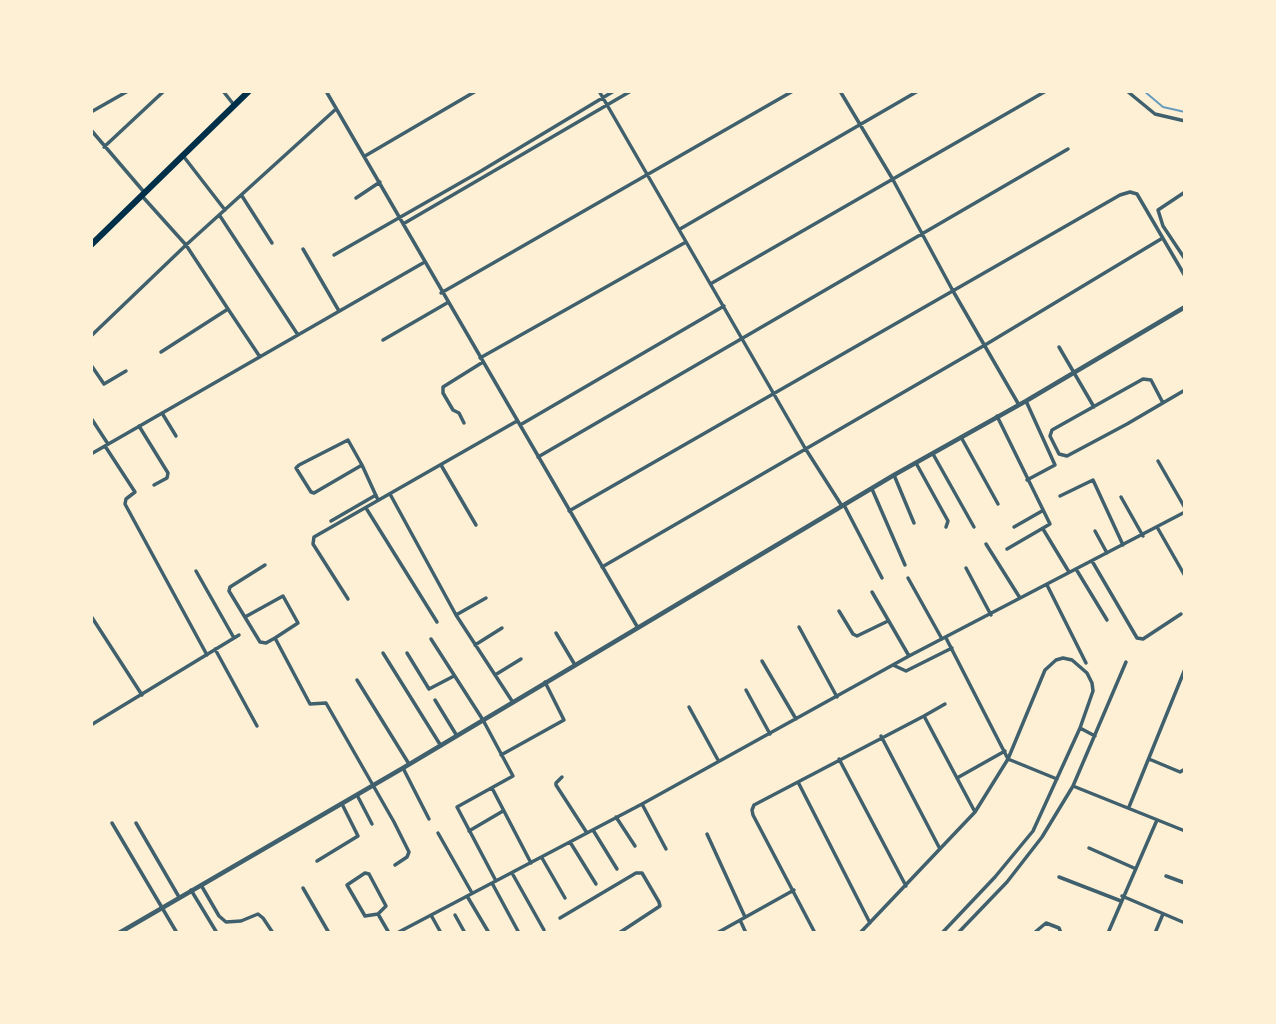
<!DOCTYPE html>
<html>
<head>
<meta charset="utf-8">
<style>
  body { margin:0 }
  #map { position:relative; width:1276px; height:1024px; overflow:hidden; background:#fdf0d5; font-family:"Source Serif 4",serif }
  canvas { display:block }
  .frame { position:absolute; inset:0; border:93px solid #fdf0d5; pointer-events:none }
</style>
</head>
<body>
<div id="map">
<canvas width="1276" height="1024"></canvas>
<div class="frame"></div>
</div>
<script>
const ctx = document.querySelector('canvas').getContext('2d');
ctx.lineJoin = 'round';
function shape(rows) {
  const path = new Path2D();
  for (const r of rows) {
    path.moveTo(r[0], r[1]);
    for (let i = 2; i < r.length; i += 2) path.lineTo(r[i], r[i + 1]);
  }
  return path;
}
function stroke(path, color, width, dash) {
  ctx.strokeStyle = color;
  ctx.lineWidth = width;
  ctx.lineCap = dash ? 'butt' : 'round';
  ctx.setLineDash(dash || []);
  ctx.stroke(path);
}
const stream = shape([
  [1144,91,1163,107,1185,112]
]);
const minor = shape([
  [223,91,234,105],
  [326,91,638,628],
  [599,91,805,448,842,506],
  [840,91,892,178,953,291,1019,405],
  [1127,91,1155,114,1185,121],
  [91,112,128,91],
  [91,130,144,192],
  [104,147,164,91],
  [365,156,476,91],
  [184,157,225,210],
  [1185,192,1158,210,1163,226,1185,259],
  [142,196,186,245,228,309,161,352],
  [242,196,272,243],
  [356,198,380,182],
  [220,216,298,335],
  [403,224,631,91],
  [680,229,918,91],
  [303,249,339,311],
  [334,255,481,171,614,91],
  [712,283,1046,91],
  [441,293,793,91],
  [228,309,260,357],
  [91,336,186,245,336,109],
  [383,340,447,303],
  [1059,347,1094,407],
  [480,358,686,242],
  [91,365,104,384,126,371],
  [1026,401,1055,465,1027,480],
  [1163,403,1151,380,1143,379,1052,430,1050,436,1059,454,1067,456,1127,424,1185,390],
  [162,413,176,436],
  [997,416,1050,524,1007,549],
  [91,418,108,444],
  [464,423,459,413,453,410,443,393,443,387,483,362],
  [520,425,724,306],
  [139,426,168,473,167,478,154,485],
  [961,437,998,504],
  [105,446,135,492,126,499,125,504,207,655],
  [91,454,423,263],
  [933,454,974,527],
  [538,457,1068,149],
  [1158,461,1185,508],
  [916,463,948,521,946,527],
  [362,465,314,493,311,492,296,468,299,465,348,440,362,465,378,500],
  [441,465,476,525],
  [894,475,914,523],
  [872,489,905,565],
  [390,494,456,615,512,701],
  [1060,496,1093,480,1123,545],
  [1121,497,1143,536],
  [844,505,882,578],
  [366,508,437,622],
  [569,511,1120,195,1130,192,1137,194,1185,276],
  [331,521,376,495],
  [1014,527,1042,511],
  [1157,527,1185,576],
  [1043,529,1069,572],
  [1095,531,1107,553],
  [986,544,1020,598],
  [1092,561,1137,638,1143,639,1181,614],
  [265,565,230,587,229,591,260,642,266,643,275,638,310,704,326,703,394,822,409,852,407,857,395,865],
  [602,567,985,345,1161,239],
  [966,568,991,615],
  [1076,569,1107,620],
  [196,571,234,638],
  [908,578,942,639],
  [1047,585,1086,663],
  [872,592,909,656],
  [348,599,313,544,314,537,517,421],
  [839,611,853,634,857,636,888,621],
  [456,615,486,598],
  [91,616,142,695],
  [245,617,283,596,298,623,275,638],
  [799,627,837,697],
  [556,633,575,665],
  [946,638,1008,759,1057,779],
  [431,639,483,720,513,776,457,807,496,881],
  [475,645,502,628],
  [215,649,257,726],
  [383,653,441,746],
  [407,653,429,689,454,676],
  [762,661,796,719],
  [893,665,906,671,952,648],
  [495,675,521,659],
  [357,680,409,764],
  [746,690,770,734],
  [435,700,457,736],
  [689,707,718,760],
  [924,716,945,704],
  [91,725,239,635],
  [1080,728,1095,736],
  [881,736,940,849],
  [501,755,564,720,545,682],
  [839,759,906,886],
  [1149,759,1180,772,1185,769],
  [403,768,429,819],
  [562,777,556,783,556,785,587,833],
  [957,778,1005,751],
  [798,782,870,923],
  [1073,786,1185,831],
  [492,788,531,863],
  [357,795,372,824],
  [642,804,666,849],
  [1129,807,1185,669],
  [616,817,635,846],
  [112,823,177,933],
  [136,823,179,897],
  [593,830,617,869],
  [469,831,503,811],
  [438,833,472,893],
  [707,834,745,917],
  [570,842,596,884],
  [1089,848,1134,868],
  [542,858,565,898],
  [317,861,358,836,342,804],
  [365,873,369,874,386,906,378,914,365,916,347,885,365,873],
  [512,873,544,930],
  [1166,876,1185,883],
  [1059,877,1121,901],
  [492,883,519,933],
  [201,885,219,916,226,922,241,921,258,914,263,918,273,933],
  [303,888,329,933],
  [191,890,217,933],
  [467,896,489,933],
  [1122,896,1185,923],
  [378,914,389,933],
  [431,915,441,933],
  [455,915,465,933],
  [560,918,636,873,642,873,659,902,660,906,619,933],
  [740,920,746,933],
  [397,933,642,804,909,656,1185,512],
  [717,933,794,890],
  [815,933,753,815,752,810,754,805,924,716,975,812],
  [860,933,975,812,1008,759,1045,670,1056,660,1063,658,1072,660,1087,673,1092,683,1093,691,1080,728,1033,831,995,877,942,933],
  [958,933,1007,882,1042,837,1073,786,1126,662],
  [1034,933,1046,923,1059,928,1061,933],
  [1108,933,1157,820],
  [1155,933,1163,914]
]);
const tertiary = shape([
  [119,933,403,768,894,475,1026,401,1185,307]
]);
const primary = shape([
  [91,245,249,91]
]);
stroke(stream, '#669bbc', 2);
stroke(minor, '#3f606c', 3.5);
stroke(tertiary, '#3f606c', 4.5);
stroke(primary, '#003049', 6);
</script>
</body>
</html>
